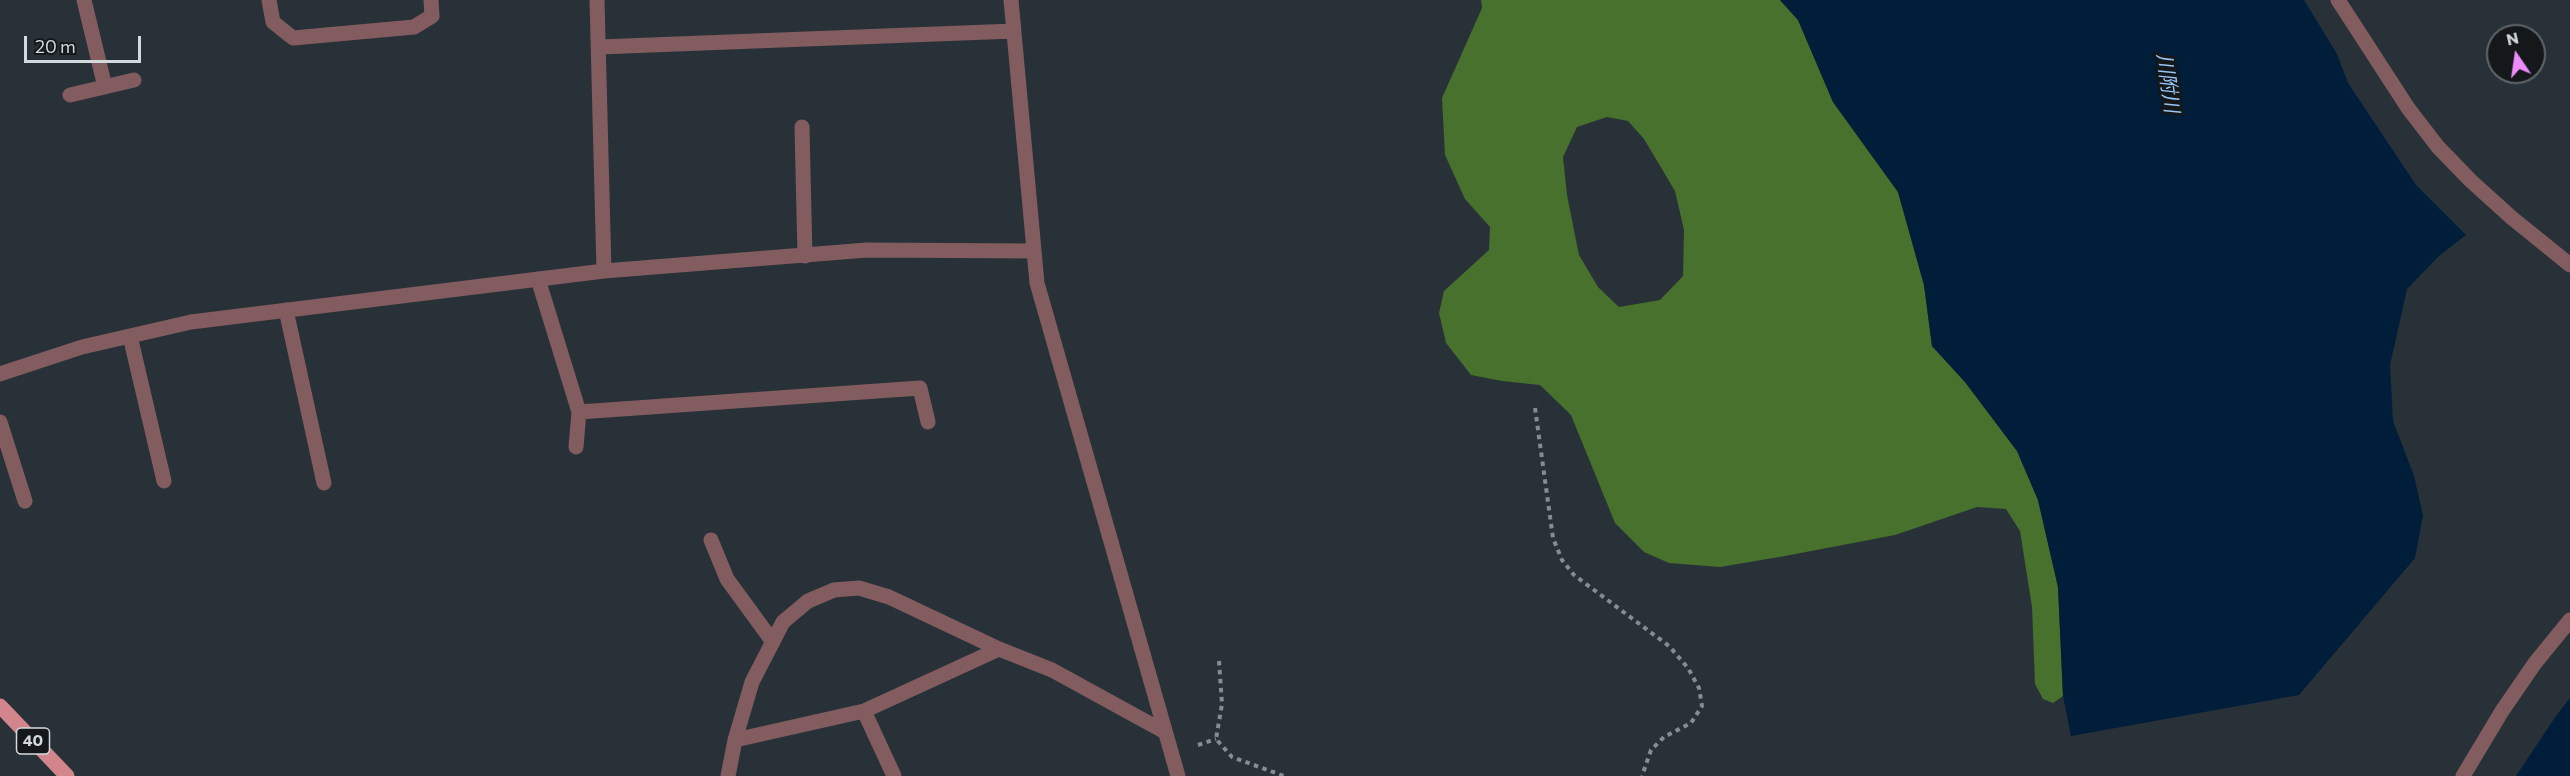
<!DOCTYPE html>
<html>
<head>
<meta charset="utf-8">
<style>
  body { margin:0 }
  #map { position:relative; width:2570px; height:776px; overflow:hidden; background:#283138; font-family:Commissioner,sans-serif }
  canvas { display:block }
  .north { position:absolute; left:2486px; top:24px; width:60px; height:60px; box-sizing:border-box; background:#14181b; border:2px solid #606569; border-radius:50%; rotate:347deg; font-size:16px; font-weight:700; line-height:24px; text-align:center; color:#d3d9dd }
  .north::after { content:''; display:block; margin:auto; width:21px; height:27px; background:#ec8cfa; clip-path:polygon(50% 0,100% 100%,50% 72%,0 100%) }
  .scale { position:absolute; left:24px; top:36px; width:117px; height:27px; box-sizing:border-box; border:3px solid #d3d9dd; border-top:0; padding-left:8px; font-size:18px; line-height:21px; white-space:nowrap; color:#d3d9dd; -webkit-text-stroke:4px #14181b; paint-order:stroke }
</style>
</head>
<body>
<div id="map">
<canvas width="2570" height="776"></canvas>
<div class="north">N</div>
<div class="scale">20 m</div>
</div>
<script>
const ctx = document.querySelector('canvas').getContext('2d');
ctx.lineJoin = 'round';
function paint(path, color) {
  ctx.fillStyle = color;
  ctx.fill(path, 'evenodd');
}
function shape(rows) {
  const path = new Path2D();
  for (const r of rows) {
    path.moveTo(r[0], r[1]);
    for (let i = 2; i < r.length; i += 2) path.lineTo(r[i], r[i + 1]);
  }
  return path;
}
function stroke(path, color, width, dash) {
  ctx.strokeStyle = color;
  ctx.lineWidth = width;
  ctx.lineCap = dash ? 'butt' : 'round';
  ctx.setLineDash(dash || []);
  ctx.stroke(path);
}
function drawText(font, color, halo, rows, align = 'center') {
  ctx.font = font + ' Commissioner,"Noto Sans JP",sans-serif';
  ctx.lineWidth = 6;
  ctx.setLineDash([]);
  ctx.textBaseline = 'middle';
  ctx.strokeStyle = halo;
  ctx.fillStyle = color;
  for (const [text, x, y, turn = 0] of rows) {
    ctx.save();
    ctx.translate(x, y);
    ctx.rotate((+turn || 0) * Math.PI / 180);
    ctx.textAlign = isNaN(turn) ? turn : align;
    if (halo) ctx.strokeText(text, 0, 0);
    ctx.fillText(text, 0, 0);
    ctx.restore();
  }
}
const forest = shape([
  [1481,0,1780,0,1798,20,1833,102,1898,192,1924,285,1932,346,1965,382,2017,451,2038,500,2058,587,2063,696,2053,703,2043,699,2035,684,2032,607,2020,531,2006,509,1977,507,1895,535,1785,556,1720,567,1669,563,1644,552,1615,523,1571,415,1540,385,1502,381,1471,375,1446,343,1439,313,1444,291,1489,250,1490,227,1465,199,1445,155,1442,98,1482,8],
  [1607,117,1628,121,1644,139,1675,191,1684,230,1683,276,1660,300,1619,307,1598,287,1579,255,1567,195,1563,157,1577,127]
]);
const water = shape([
  [1780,0,2304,0,2337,54,2348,83,2416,185,2466,235,2439,256,2407,289,2390,365,2393,421,2414,476,2423,515,2415,558,2299,695,2071,736,2063,696,2058,587,2038,500,2017,451,1965,382,1932,346,1924,285,1898,192,1833,102,1798,20],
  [2570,698,2570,776,2516,776,2556,716]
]);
const path = shape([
  [1535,408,1553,538,1562,560,1574,575,1669,646,1688,668,1699,688,1702,706,1691,723,1664,737,1651,750,1642,776],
  [1219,661,1222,704,1216,739,1232,757,1284,776],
  [1198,745,1216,739]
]);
const minor = shape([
  [84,0,105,87],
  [269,0,273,22,293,38,414,27,432,16,431,0],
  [597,0,604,271],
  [1011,0,1037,283,1178,776],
  [2338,0,2408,108,2438,147,2471,181,2512,218,2570,265],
  [599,47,1014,31],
  [70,95,134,80],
  [802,127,805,256],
  [538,279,579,412,576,447],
  [286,310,324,483],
  [130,336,164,481],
  [0,374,82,347,191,322,604,271,867,250,1034,251],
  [579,412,920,388,928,422],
  [0,422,25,501],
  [711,540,727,579,773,642],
  [864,711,894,776],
  [735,740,864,711,999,649],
  [728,776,735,740,752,682,783,622,808,601,834,590,859,588,889,597,999,649,1052,670,1165,732],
  [2463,776,2502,711,2535,663,2570,620]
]);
const primary = shape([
  [0,706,67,776]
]);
const shields = [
  [33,741,33]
];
const shieldNames = [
  ["40",33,741]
];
const waterNames = [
  ["川附川",2168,83,82]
];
paint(forest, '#47712c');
paint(water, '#001d3a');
stroke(path, '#858c92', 4, [4.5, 4.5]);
stroke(minor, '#825c5f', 15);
stroke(primary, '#d2868c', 15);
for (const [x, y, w] of shields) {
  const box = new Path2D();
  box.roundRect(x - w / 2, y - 13, w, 26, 4.5);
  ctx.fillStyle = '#14181b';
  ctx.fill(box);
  stroke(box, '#d3d9dd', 1.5);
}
drawText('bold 16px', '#d3d9dd', null, shieldNames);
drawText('italic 20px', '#98c6f6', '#14181b', waterNames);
</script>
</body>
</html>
